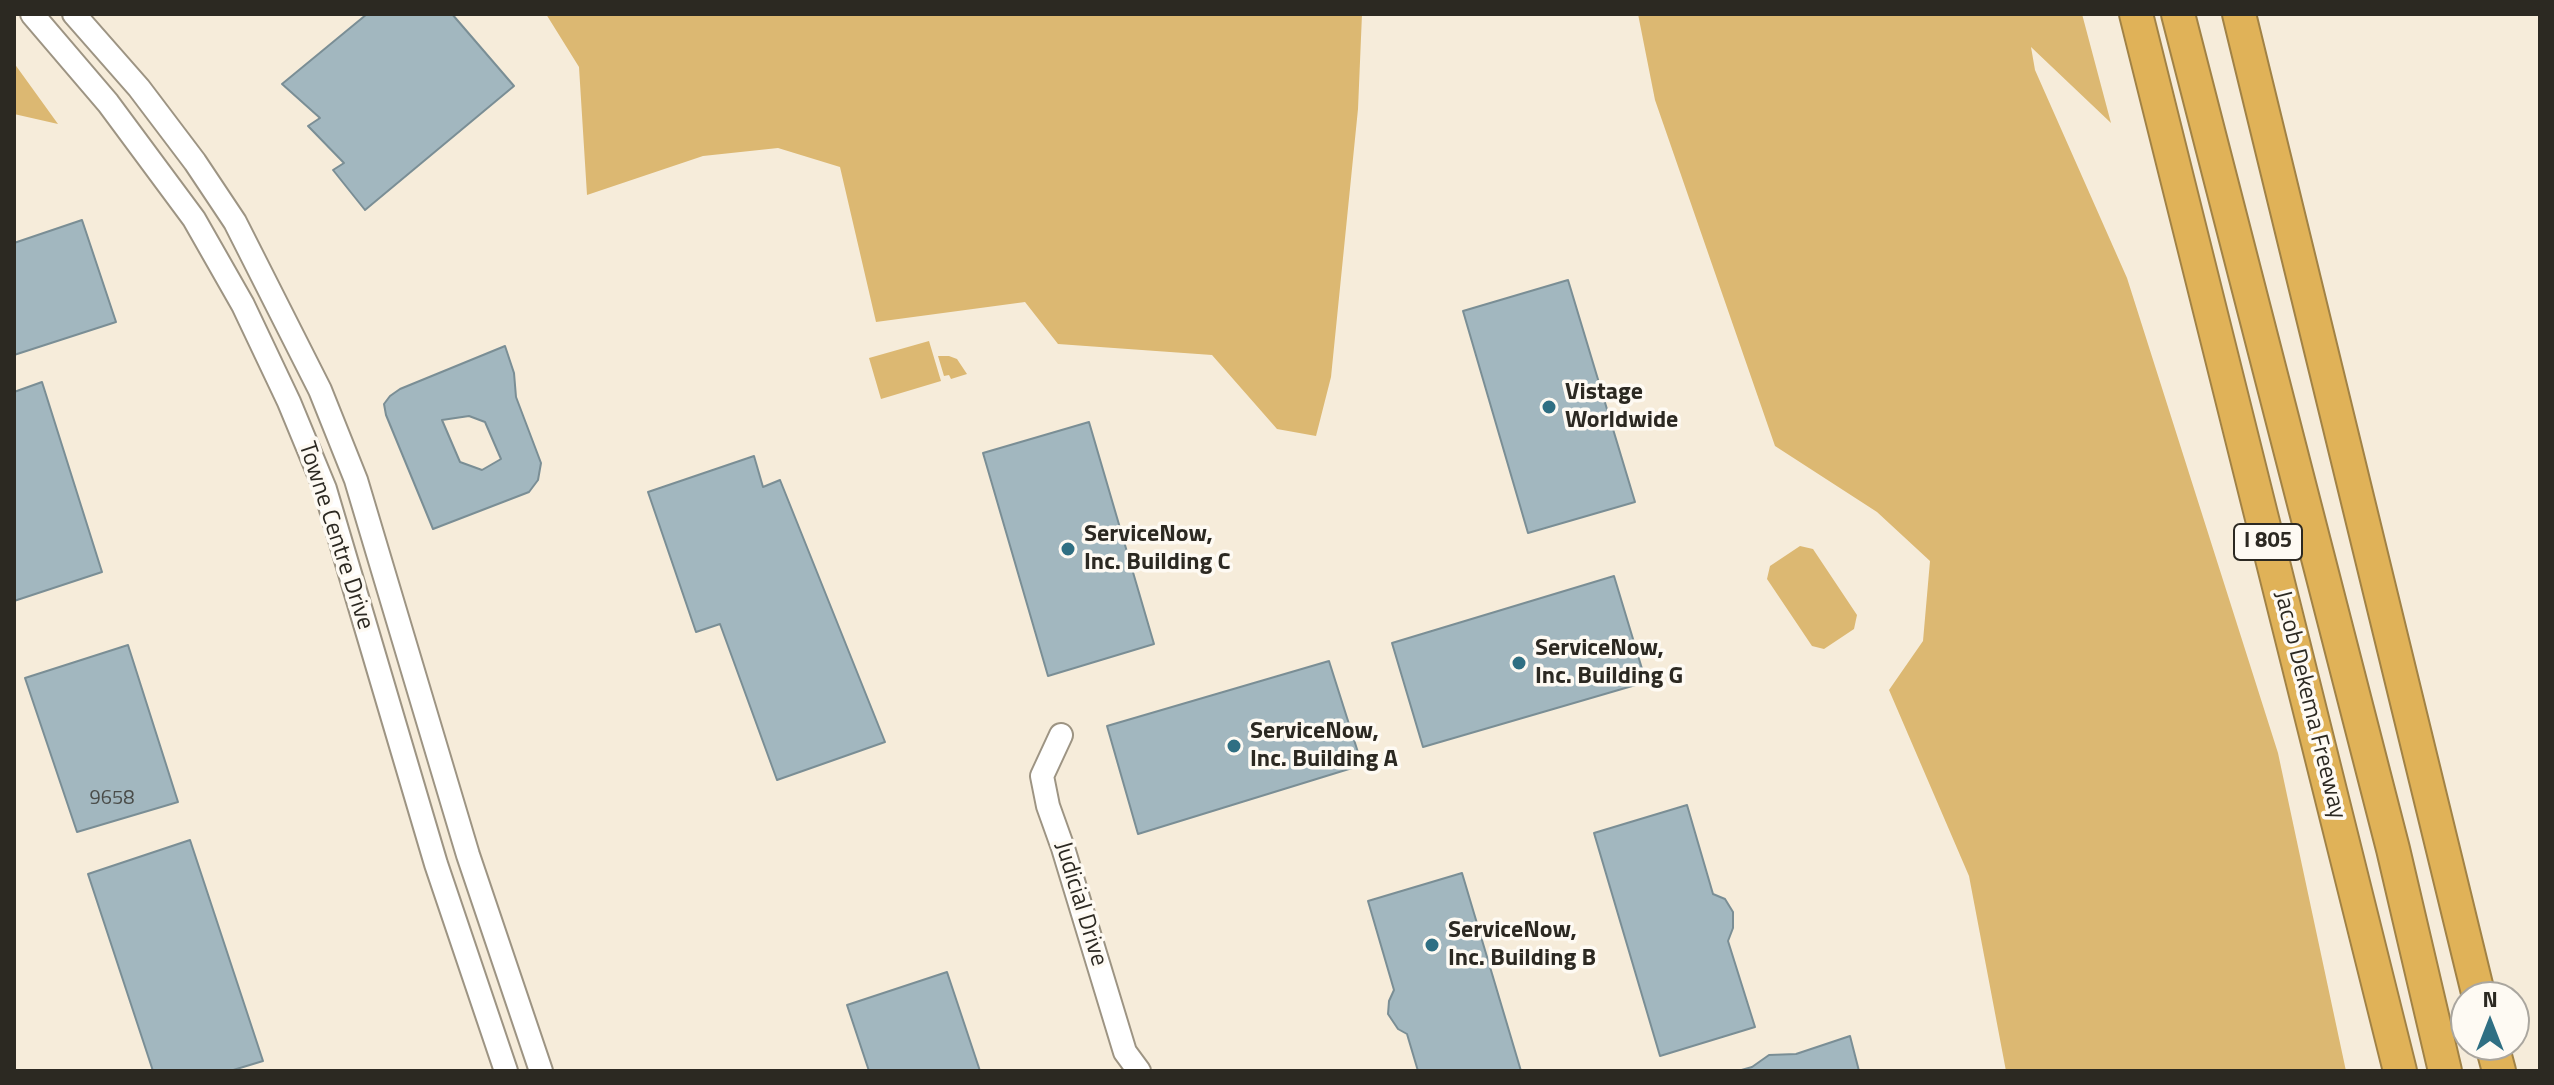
<!DOCTYPE html>
<html>
<head>
<meta charset="utf-8">
<style>
  body { margin:0 }
  #map { position:relative; width:2554px; height:1085px; overflow:hidden; background:#f6ecda; font-family:"Titillium Web",sans-serif }
  canvas { display:block }
  .frame { position:absolute; inset:0; border:16px solid #2c2922; pointer-events:none }
  .north { position:absolute; left:2450px; top:981px; width:80px; height:80px; box-sizing:border-box; background:#fefaf3; border:2px solid #aaa69f; border-radius:50%; rotate:0deg; font-size:22px; font-weight:700; line-height:32px; text-align:center; color:#2c2922 }
  .north::after { content:''; display:block; margin:auto; width:28px; height:36px; background:#2f6f83; clip-path:polygon(50% 0,100% 100%,50% 72%,0 100%) }
</style>
</head>
<body>
<div id="map">
<canvas width="2554" height="1085"></canvas>
<div class="frame"></div>
<div class="north">N</div>
</div>
<script>
const ctx = document.querySelector('canvas').getContext('2d');
ctx.lineJoin = 'round';
function paint(path, color) {
  ctx.fillStyle = color;
  ctx.fill(path, 'evenodd');
}
function shape(rows) {
  const path = new Path2D();
  for (const r of rows) {
    path.moveTo(r[0], r[1]);
    for (let i = 2; i < r.length; i += 2) path.lineTo(r[i], r[i + 1]);
  }
  return path;
}
function stroke(path, color, width, dash) {
  ctx.strokeStyle = color;
  ctx.lineWidth = width;
  ctx.lineCap = dash ? 'butt' : 'round';
  ctx.setLineDash(dash || []);
  ctx.stroke(path);
}
function drawText(font, color, halo, rows, align = 'center') {
  ctx.font = font + ' "Titillium Web",sans-serif';
  ctx.lineWidth = 7;
  ctx.setLineDash([]);
  ctx.textBaseline = 'middle';
  ctx.strokeStyle = halo;
  ctx.fillStyle = color;
  for (const [text, x, y, turn = 0] of rows) {
    ctx.save();
    ctx.translate(x, y);
    ctx.rotate((+turn || 0) * Math.PI / 180);
    ctx.textAlign = isNaN(turn) ? turn : align;
    if (halo) ctx.strokeText(text, 0, 0);
    ctx.fillText(text, 0, 0);
    ctx.restore();
  }
}
const green = shape([
  [546,14,1362,14,1358,109,1331,377,1316,436,1277,429,1212,355,1058,344,1025,302,876,322,840,167,778,148,703,156,587,195,579,67],
  [1638,14,2082,14,2111,123,2031,47,2035,70,2127,278,2278,753,2346,1071,2006,1071,1969,876,1889,690,1923,641,1930,561,1877,512,1775,446,1655,100],
  [14,63,58,124,14,114],
  [929,341,941,381,881,399,869,358],
  [938,356,949,356,957,359,967,374,951,379,949,375,944,376],
  [1800,546,1813,549,1857,615,1854,629,1824,649,1812,646,1767,579,1770,566]
]);
const building = shape([
  [367,14,452,14,514,86,365,210,333,170,344,163,308,126,320,118,282,84,367,14],
  [82,220,116,322,14,355,14,243,82,220],
  [1568,280,1635,502,1528,533,1463,311,1568,280],
  [505,346,514,373,516,397,541,463,538,480,529,492,433,529,386,415,384,404,390,396,400,389,505,346],
  [469,416,485,422,501,459,482,470,460,462,442,420,469,416],
  [42,382,102,572,14,601,14,392,42,382],
  [1089,422,1154,644,1048,676,983,453,1089,422],
  [754,456,763,487,780,480,885,742,777,780,720,624,696,632,648,492,754,456],
  [1614,576,1646,682,1423,747,1392,643,1614,576],
  [128,645,178,802,77,832,25,678,128,645],
  [1329,661,1362,765,1138,834,1107,726,1329,661],
  [1687,805,1713,894,1725,899,1733,912,1733,928,1728,941,1755,1027,1660,1056,1594,833,1687,805],
  [190,840,263,1061,230,1071,153,1071,88,874,190,840],
  [1462,873,1521,1071,1418,1071,1407,1034,1398,1029,1388,1014,1389,1001,1394,990,1368,901,1462,873],
  [947,972,980,1071,869,1071,847,1005,947,972],
  [1850,1036,1859,1071,1738,1071,1752,1067,1769,1055,1796,1054,1850,1036]
]);
const minor = shape([
  [32,14,108,103,194,219,243,305,289,402,325,489,436,864,506,1071],
  [74,14,139,88,195,162,235,222,320,390,356,480,468,855,541,1071],
  [1061,735,1042,776,1048,806,1063,848,1125,1052,1139,1071]
]);
const highway = shape([
  [2136,14,2400,1071],
  [2178,14,2393,849,2445,1071],
  [2239,14,2479,997],
  [2492,1045,2499,1071]
]);
const markers = [
  [1549,407,8,"#2f6f83"],
  [1068,549,8,"#2f6f83"],
  [1519,663,8,"#2f6f83"],
  [1234,746,8,"#2f6f83"],
  [1432,945,8,"#2f6f83"]
];
const numberNames = [
  ["9658",112,799]
];
const shields = [
  [2268,542,68]
];
const shieldNames = [
  ["I 805",2268,542]
];
const poiNames = [
  ["Vistage",1565,393],
  ["Worldwide",1565,421],
  ["ServiceNow,",1084,535],
  ["Inc. Building C",1084,563],
  ["ServiceNow,",1535,649],
  ["Inc. Building G",1535,677],
  ["ServiceNow,",1250,732],
  ["Inc. Building A",1250,760],
  ["ServiceNow,",1448,931],
  ["Inc. Building B",1448,959]
];
const streetNames = [
  ["Towne Centre Drive",335,536,72],
  ["Jacob Dekema Freeway",2309,705,76],
  ["Judicial Drive",1080,904,73]
];
paint(green, '#dcb872');
paint(building, '#a2b7bf');
stroke(building, '#7a8e95', 2);
stroke(minor, '#9d9483', 26);
stroke(highway, '#a18245', 36);
stroke(minor, '#fff', 22);
stroke(highway, '#e0b258', 32);
for (const [x, y, r, color] of markers) {
  const dot = new Path2D();
  dot.arc(x, y, r, 0, 2 * Math.PI);
  ctx.fillStyle = color;
  ctx.fill(dot);
  stroke(dot, '#fefaf3', 3);
}
drawText('20px', '#4a4c49', null, numberNames);
for (const [x, y, w] of shields) {
  const box = new Path2D();
  box.roundRect(x - w / 2, y - 18, w, 36, 6);
  ctx.fillStyle = '#fefaf3';
  ctx.fill(box);
  stroke(box, '#2c2922', 2);
}
drawText('bold 22px', '#2c2922', null, shieldNames);
drawText('bold 24px', '#2c2922', '#fefaf3', poiNames, 'left');
drawText('24px', '#2c2922', '#fefaf3', streetNames);
</script>
</body>
</html>
